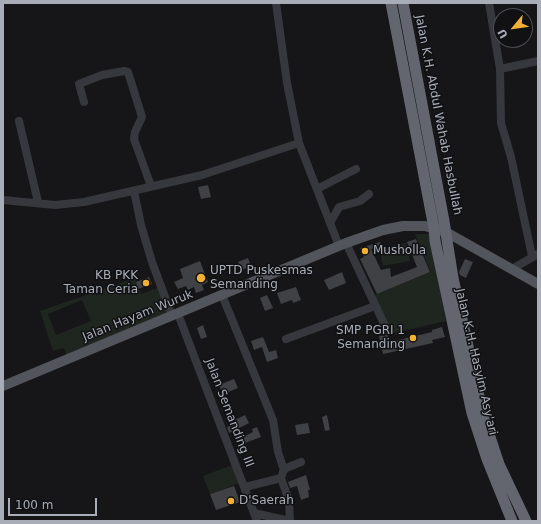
<!DOCTYPE html>
<html>
<head>
<meta charset="utf-8">
<style>
  body { margin:0 }
  #map { position:relative; width:541px; height:524px; overflow:hidden; background:#161618; font-family:"DejaVu Sans",sans-serif }
  canvas { display:block }
  .frame { position:absolute; inset:0; border:4px solid #a8adb8; pointer-events:none }
  .north { position:absolute; left:493px; top:8px; width:40px; height:40px; box-sizing:border-box; background:#111113; border:1px solid #4d4f55; border-radius:50%; rotate:241deg; font-size:11px; font-weight:700; line-height:16px; text-align:center; color:#a8adb8 }
  .north::after { content:''; display:block; margin:auto; width:14px; height:18px; background:#f2b134; clip-path:polygon(50% 0,100% 100%,50% 72%,0 100%) }
  .scale { position:absolute; left:8px; top:498px; width:89px; height:18px; box-sizing:border-box; border:2px solid #a8adb8; border-top:0; padding-left:5px; font-size:12px; line-height:14px; white-space:nowrap; color:#a8adb8; -webkit-text-stroke:3px #111113; paint-order:stroke }
</style>
</head>
<body>
<div id="map">
<canvas width="541" height="524"></canvas>
<div class="frame"></div>
<div class="north">U</div>
<div class="scale">100 m</div>
</div>
<script>
const ctx = document.querySelector('canvas').getContext('2d');
ctx.lineJoin = 'round';
function paint(path, color) {
  ctx.fillStyle = color;
  ctx.fill(path, 'evenodd');
}
function shape(rows) {
  const path = new Path2D();
  for (const r of rows) {
    path.moveTo(r[0], r[1]);
    for (let i = 2; i < r.length; i += 2) path.lineTo(r[i], r[i + 1]);
  }
  return path;
}
function stroke(path, color, width, dash) {
  ctx.strokeStyle = color;
  ctx.lineWidth = width;
  ctx.lineCap = dash ? 'butt' : 'round';
  ctx.setLineDash(dash || []);
  ctx.stroke(path);
}
function drawText(font, color, halo, rows, align = 'center') {
  ctx.font = font + ' "DejaVu Sans",sans-serif';
  ctx.lineWidth = 3;
  ctx.setLineDash([]);
  ctx.textBaseline = 'middle';
  ctx.strokeStyle = halo;
  ctx.fillStyle = color;
  for (const [text, x, y, turn = 0] of rows) {
    ctx.save();
    ctx.translate(x, y);
    ctx.rotate((+turn || 0) * Math.PI / 180);
    ctx.textAlign = isNaN(turn) ? turn : align;
    if (halo) ctx.strokeText(text, 0, 0);
    ctx.fillText(text, 0, 0);
    ctx.restore();
  }
}
const green = shape([
  [415,234,429,234,446,321,390,334,372,296,431,272],
  [406,243,410,261,383,266,379,248],
  [135,278,141,294,158,288,168,316,67,357,64,348,53,351,40,311],
  [82,300,91,321,56,335,48,314],
  [232,465,239,483,210,494,203,476]
]);
const building = shape([
  [208,185,211,197,201,199,198,187],
  [416,239,430,272,377,294,360,259,364,257,360,248,380,242,381,247,371,249,381,270,390,268,391,277,417,267,407,242],
  [248,258,251,266,242,270,238,262],
  [465,259,473,262,466,278,460,275,459,272],
  [200,261,208,282,202,285,204,290,196,293,194,287,188,290,186,286,178,289,174,282,183,278,180,269],
  [342,272,346,283,329,290,324,280],
  [149,277,152,284,138,289,136,282],
  [296,287,301,300,293,303,292,300,281,304,277,293],
  [267,295,273,308,265,311,260,298],
  [203,325,207,337,201,339,197,328],
  [442,327,445,337,432,340,433,343,383,354,379,336,388,335,390,342,432,332,432,330],
  [263,337,269,352,276,350,278,358,267,362,262,347,254,350,251,341],
  [234,379,238,388,223,394,219,385],
  [245,415,249,423,229,433,227,427,235,424,233,421],
  [327,415,330,430,325,431,322,417],
  [308,423,310,433,297,435,295,425],
  [257,427,261,437,245,443,243,437,253,432,252,429],
  [306,475,310,490,308,490,309,497,301,500,297,486,290,488,288,482],
  [234,486,240,502,216,510,210,494]
]);
const minor = shape([
  [276,3,287,83,299,143],
  [489,3,500,69,501,123,511,157,532,256],
  [500,69,538,61],
  [84,102,79,84,102,75,124,71,128,72,142,117,135,132,134,139,151,186],
  [19,121,38,202],
  [317,189,356,169],
  [134,191,141,225,152,262,172,316],
  [3,200,55,205,84,202,202,175,299,143,339,246],
  [330,223,339,207,360,201,369,194],
  [346,243,387,330],
  [512,269,538,254],
  [222,295,273,420,278,452,284,470],
  [178,314,257,521],
  [286,339,375,306],
  [245,487,281,478],
  [254,513,290,521],
  [290,521,289,501,281,478,284,469,301,462]
]);
const major = shape([
  [3,386,346,243,383,230,403,226,425,226,446,232,538,284]
]);
const highway = shape([
  [391,3,434,228,435,241,472,413,487,459,512,521],
  [403,3,444,221,453,278,484,419,499,464,526,521]
]);
const markers = [
  [365,251,4,"#f2b134"],
  [201,278,5,"#f2b134"],
  [146,283,4,"#f2b134"],
  [413,338,4,"#f2b134"],
  [231,501,4,"#f2b134"]
];
const streetNames = [
  ["Jalan K.H. Abdul Wahab Hasbullah",438,115,79],
  ["Jalan Hayam Wuruk",138,316,-22],
  ["Jalan K.H. Hasyim Asy'ari",476,362,77],
  ["Jalan Semanding III",229,413,69]
];
const poiNames = [
  ["Musholla",373,251],
  ["UPTD Puskesmas",210,271],
  ["Semanding",210,285],
  ["KB PKK",138,276,"right"],
  ["Taman Ceria",138,290,"right"],
  ["SMP PGRI 1",405,331,"right"],
  ["Semanding",405,345,"right"],
  ["D'Saerah",239,501]
];
paint(green, '#1e261f');
paint(building, '#404145');
stroke(minor, '#37383d', 8);
stroke(major, '#53555c', 10);
stroke(highway, '#63666e', 11);
for (const [x, y, r, color] of markers) {
  const dot = new Path2D();
  dot.arc(x, y, r, 0, 2 * Math.PI);
  ctx.fillStyle = color;
  ctx.fill(dot);
  stroke(dot, '#111113', 1.5);
}
drawText('12px', '#a8adb8', '#111113', streetNames);
drawText('12px', '#a8adb8', '#111113', poiNames, 'left');
</script>
</body>
</html>
